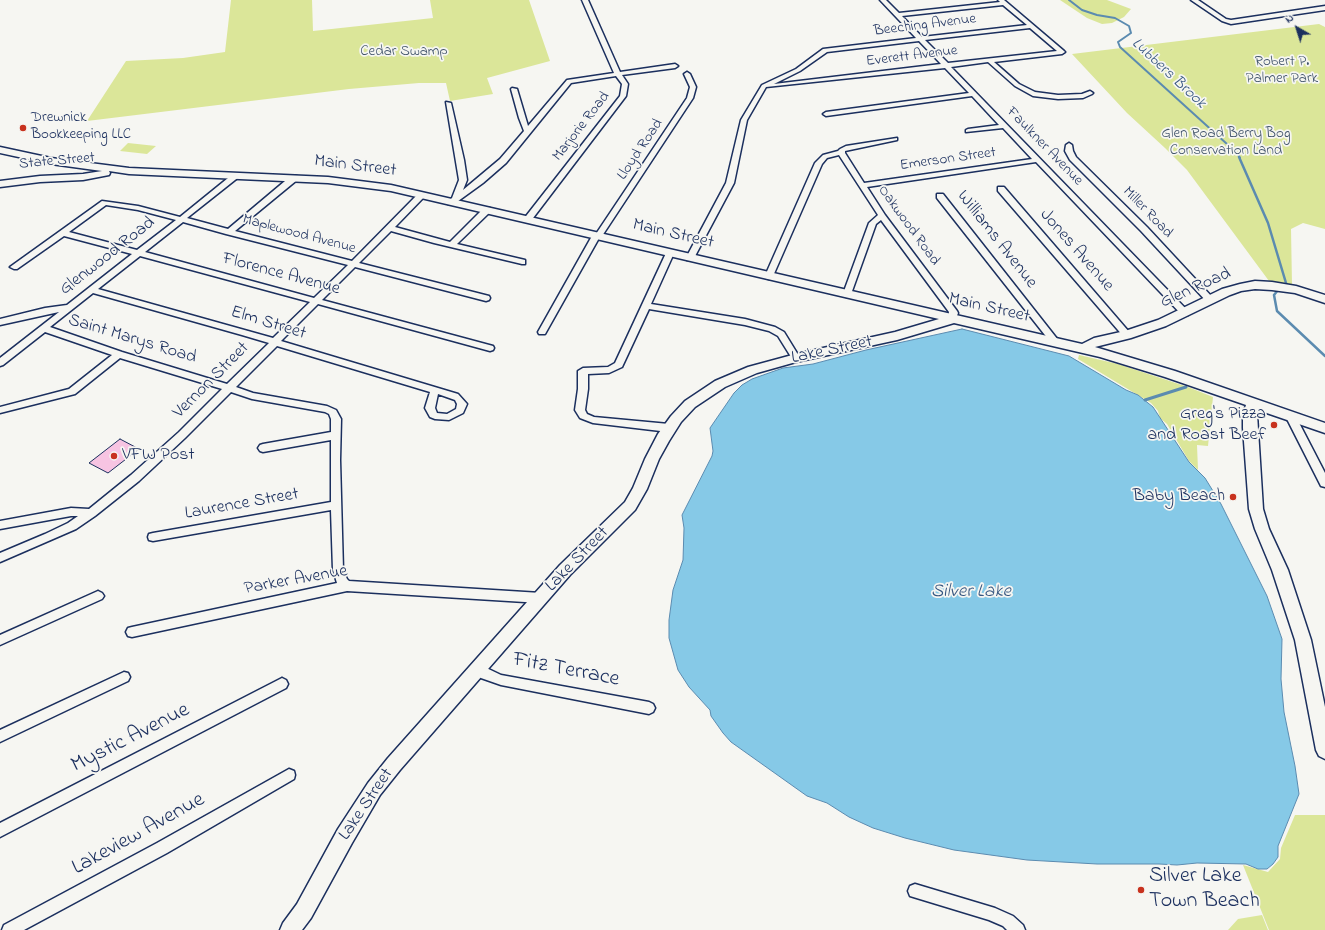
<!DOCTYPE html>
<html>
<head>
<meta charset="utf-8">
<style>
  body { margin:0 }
  #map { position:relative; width:1325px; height:930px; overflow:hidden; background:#f6f6f2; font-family:"Indie Flower",sans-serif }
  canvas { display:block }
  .north { position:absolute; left:1277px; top:8px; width:40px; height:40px; -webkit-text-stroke:3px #f6f6f2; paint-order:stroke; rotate:321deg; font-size:11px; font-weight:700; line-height:16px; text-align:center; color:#1b2f5e }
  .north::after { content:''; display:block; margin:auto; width:14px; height:18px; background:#1b2f5e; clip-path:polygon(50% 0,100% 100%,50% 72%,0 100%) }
</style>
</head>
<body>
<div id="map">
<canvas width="1325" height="930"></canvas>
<div class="north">N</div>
</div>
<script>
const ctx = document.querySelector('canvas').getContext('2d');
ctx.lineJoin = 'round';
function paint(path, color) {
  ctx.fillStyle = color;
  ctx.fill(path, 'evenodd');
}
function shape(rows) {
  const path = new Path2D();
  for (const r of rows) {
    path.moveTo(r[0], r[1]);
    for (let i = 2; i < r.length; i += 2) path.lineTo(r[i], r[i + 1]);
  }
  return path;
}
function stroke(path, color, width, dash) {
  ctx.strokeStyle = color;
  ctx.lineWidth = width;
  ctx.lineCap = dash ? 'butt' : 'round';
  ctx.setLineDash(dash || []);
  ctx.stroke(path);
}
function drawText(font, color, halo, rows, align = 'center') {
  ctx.font = font + ' "Indie Flower",sans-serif';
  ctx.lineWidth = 3.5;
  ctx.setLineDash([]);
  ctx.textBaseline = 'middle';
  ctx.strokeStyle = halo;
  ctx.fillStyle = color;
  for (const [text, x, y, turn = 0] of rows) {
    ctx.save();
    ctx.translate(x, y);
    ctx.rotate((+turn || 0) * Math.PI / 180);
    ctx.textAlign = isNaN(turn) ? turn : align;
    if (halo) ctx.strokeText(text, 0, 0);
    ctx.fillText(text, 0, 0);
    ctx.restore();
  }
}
const green = shape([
  [231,0,312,0,313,31,433,18,430,0,529,0,550,61,487,78,493,94,450,101,446,83,419,83,349,89,87,121,126,61,183,58,225,52],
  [1060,0,1107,0,1131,9,1124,17,1112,23,1102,24,1087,18],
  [1319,24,1325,27,1325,229,1303,223,1291,229,1292,285,1269,281,1187,170,1165,148,1127,113,1072,54],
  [128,143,156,146,147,154,120,151],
  [1079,355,1118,364,1188,387,1213,397,1208,446,1197,445,1198,470,1189,461,1167,424,1160,418,1158,411,1151,403,1078,359],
  [1295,815,1325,815,1325,930,1269,930,1243,865,1268,872,1280,859,1281,848],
  [1262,915,1268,930,1228,930,1238,919]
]);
const water = shape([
  [962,329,1069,356,1126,390,1138,395,1153,407,1189,462,1205,478,1221,504,1267,596,1282,639,1281,679,1284,712,1295,766,1299,794,1278,846,1278,857,1273,864,1267,869,1258,869,1246,864,1197,863,1177,865,1159,864,1097,864,1027,860,954,850,905,838,873,828,849,817,827,803,807,796,731,742,723,733,711,716,710,710,689,687,678,670,669,638,669,620,673,590,683,560,684,528,682,515,712,456,713,451,710,428,734,393,742,385,752,379,783,368,813,364,866,350,962,329]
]);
const streamFar2 = shape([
  [1069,0,1082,10,1097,15,1115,18,1129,26,1131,33,1118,42,1120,47,1238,154,1240,158]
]);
const streamFar1 = shape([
  [1239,157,1268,223,1286,283],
  [1278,290,1274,295,1277,311,1325,356]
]);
const stream = shape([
  [1145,400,1186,387]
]);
const building = shape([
  [120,439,139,449,108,473,89,463,120,439]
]);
const street = shape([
  [582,0,588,0,620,72,675,64,678,66,675,68,622,75,628,84,626,96,530,222,527,222,523,220,620,96,622,84,616,76,571,83,506,163,483,183,454,204,448,204,447,202,452,198,459,180,446,102,451,103,464,160,467,180,463,190,500,159,524,131,519,118,511,89,512,88,517,89,528,126,567,80,614,73,582,0],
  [880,0,886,0,899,13,1000,2,998,0,1004,0,1064,51,1065,52,1062,54,994,62,1019,84,1035,92,1058,95,1082,94,1090,91,1093,93,1092,94,1083,98,1058,99,1033,96,1015,86,988,62,951,67,1188,311,1189,313,1188,315,1182,315,1036,162,867,187,885,215,957,311,958,313,955,321,949,321,948,319,949,312,881,220,876,224,851,294,847,297,844,296,843,294,869,223,878,215,839,155,827,158,822,164,773,276,769,279,766,278,765,276,815,163,823,155,838,151,840,149,846,146,897,138,897,140,845,151,845,153,864,183,1032,159,1003,128,966,132,966,130,968,129,999,125,972,96,826,116,823,114,826,112,969,93,945,68,766,87,747,120,734,183,694,258,690,260,687,260,686,258,726,183,741,120,762,85,796,69,823,49,916,38,880,0],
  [1003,5,1027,25,922,37,902,16,1003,5],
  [1030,28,1057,51,948,63,925,40,1030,28],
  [919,41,941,64,774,84,800,71,827,52,919,41],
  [1191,0,1198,0,1226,19,1231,20,1325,6,1325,10,1231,24,1222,21,1191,0],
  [687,72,690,74,696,87,693,98,602,236,599,238,545,334,539,334,538,332,592,236,596,234,687,98,690,87,684,74,687,72],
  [1069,143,1072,145,1073,151,1076,157,1147,227,1213,298,1214,300,1213,302,1207,302,1141,231,1070,160,1065,151,1066,145,1069,143],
  [233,174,236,174,240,176,187,218,228,229,291,176,297,176,297,180,235,231,352,261,419,193,422,193,426,195,395,227,450,242,484,208,490,208,490,212,457,244,525,260,525,264,522,264,434,243,391,231,359,263,489,296,490,298,489,300,486,301,355,267,322,300,493,346,494,348,493,350,490,351,318,304,281,341,458,394,467,404,463,413,449,420,435,419,430,417,425,408,430,392,277,346,236,387,253,393,327,406,336,410,341,419,340,460,343,570,347,579,349,581,541,593,545,595,547,598,545,601,541,603,347,591,132,637,128,636,126,632,128,628,132,627,337,583,333,570,331,510,153,541,149,540,148,537,149,534,153,533,331,502,331,440,263,452,260,451,258,448,260,445,263,444,331,432,331,419,329,414,325,412,252,399,231,392,185,438,139,481,95,516,76,529,0,562,0,553,45,534,68,523,78,516,71,516,0,529,0,521,71,508,89,509,131,475,179,432,222,389,120,358,75,394,0,413,0,407,69,389,112,355,45,332,3,365,0,366,0,358,59,312,0,325,0,319,45,308,67,305,132,254,64,236,17,269,14,269,10,267,102,201,138,206,180,217,233,174],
  [106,205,138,210,176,220,137,250,69,232,106,205],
  [183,222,226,234,348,265,314,298,145,252,183,222],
  [140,256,310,302,273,338,98,289,140,256],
  [93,293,242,335,269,343,227,384,122,352,50,327,93,293],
  [438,394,455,400,457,404,456,409,447,414,437,413,435,408,438,394],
  [998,187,1004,187,1130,333,1131,335,1130,337,1124,337,998,191,998,187],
  [937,194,943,194,1058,340,1059,342,1058,344,1052,344,937,198,937,194],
  [667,251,670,251,674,253,651,304,745,319,775,327,784,332,800,358,799,360,793,360,778,336,769,331,745,325,649,309,622,367,609,373,588,374,588,389,585,410,587,414,594,417,669,424,672,426,674,428,672,430,669,432,593,423,580,418,575,410,578,389,578,371,583,368,608,367,615,363,667,251],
  [1291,414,1296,417,1325,473,1325,487,1321,486,1286,417,1291,414],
  [98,591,102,593,104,596,102,599,0,645,0,635,98,591],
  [478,664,501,675,649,702,653,704,655,708,653,712,649,714,501,685,481,678,474,673,472,669,474,665,478,664],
  [124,672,128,673,130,677,128,681,0,742,0,730,124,672],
  [282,678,286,680,288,684,286,688,0,837,0,823,282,678],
  [289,769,294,771,295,775,294,779,167,853,24,930,2,930,4,925,157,843,289,769],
  [915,884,995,908,1013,916,1023,925,1025,930,1007,930,1003,926,989,920,910,896,908,891,910,886,915,884]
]);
const secondary = shape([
  [0,147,51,158,129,168,328,177,391,185,1082,344,1094,338,1125,331,1158,320,1222,289,1240,284,1255,281,1272,282,1296,286,1325,295,1325,303,1295,293,1272,290,1255,289,1241,291,1230,295,1166,326,1131,338,1095,347,1175,371,1325,423,1325,433,1258,410,1257,414,1263,509,1269,529,1288,570,1311,640,1325,707,1325,759,1319,756,1316,750,1295,640,1272,570,1255,529,1249,509,1243,428,1243,414,1246,405,1165,377,1100,357,954,323,897,340,796,362,757,373,725,387,695,407,681,422,669,441,659,459,647,489,635,510,570,575,400,770,380,795,352,843,311,918,302,930,280,930,283,923,297,904,338,829,368,783,388,758,560,565,625,502,633,488,645,459,658,434,671,416,685,401,715,381,748,367,796,354,895,332,939,319,391,191,328,183,129,174,109,171,110,173,109,175,83,180,40,182,0,187,0,181,40,176,83,174,102,171,51,164,0,153,0,147]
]);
const markers = [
  [23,128,4,"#c8321e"],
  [1274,425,4,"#c8321e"],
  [114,456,4,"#c8321e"],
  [1233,497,4,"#c8321e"],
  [1141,890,4,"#c8321e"]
];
const farStreetnames = [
  ["Beeching Avenue",925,26,-7],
  ["Everett Avenue",912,57,-7],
  ["Marjorie Road",582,127,-52],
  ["Faulkner Avenue",1044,147,46],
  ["Lloyd Road",641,150,-56],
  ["Emerson Street",948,160,-8],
  ["State Street",57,162,-5],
  ["Miller Road",1147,213,46],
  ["Oakwood Road",908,226,54],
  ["Maplewood Avenue",299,235,15]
];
const farParknames = [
  ["Cedar Swamp",404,53],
  ["Robert P.",1282,63],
  ["Palmer Park",1282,80],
  ["Glen Road Berry Bog",1226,135],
  ["Conservation Land",1226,152]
];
const farPoinames = [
  ["Drewnick",31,119],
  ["Bookkeeping LLC",31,136]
];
const farWaternames = [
  ["Lubbers Brook",1168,74,43]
];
const streetNames = [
  ["Main Street",355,167,7],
  ["Main Street",673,235,13],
  ["Williams Avenue",996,240,52],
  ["Jones Avenue",1076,251,49],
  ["Glenwood Road",108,257,-38],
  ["Florence Avenue",281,275,15],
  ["Glen Road",1196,289,-24],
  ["Main Street",989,309,13],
  ["Elm Street",268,324,17],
  ["Saint Marys Road",132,340,17],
  ["Lake Street",832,351,-12],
  ["Vernon Street",212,381,-45],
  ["Laurence Street",242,505,-10],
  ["Lake Street",578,560,-46],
  ["Parker Avenue",296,581,-10],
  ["Lake Street",367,805,-56]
];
const poiNames = [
  ["Greg's Pizza",1266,415],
  ["and Roast Beef",1266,436],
  ["VFW Post",122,456,"left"],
  ["Baby Beach",1225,497]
];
const waterNames = [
  ["Silver Lake",971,593]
];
const nearStreetnames = [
  ["Fitz Terrace",566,671,11],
  ["Mystic Avenue",131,739,-27],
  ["Lakeview Avenue",139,835,-29]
];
const nearPoinames = [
  ["Silver Lake",1149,877],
  ["Town Beach",1149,902]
];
paint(green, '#dbe699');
paint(water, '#86c9e7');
stroke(water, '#5b8bb0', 1);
stroke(streamFar2, '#5b8bb0', 2);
stroke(streamFar1, '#5b8bb0', 2.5);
stroke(stream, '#5b8bb0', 3);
paint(building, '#f7c4e2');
stroke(building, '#1b2f5e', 1);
stroke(street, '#1b2f5e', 3);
stroke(secondary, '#1b2f5e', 3);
paint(street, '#f6f6f2');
paint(secondary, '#f6f6f2');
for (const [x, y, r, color] of markers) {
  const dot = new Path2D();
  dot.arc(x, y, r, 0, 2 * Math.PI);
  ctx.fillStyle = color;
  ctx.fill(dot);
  stroke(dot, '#f6f6f2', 1.5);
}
drawText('15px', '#1b2f5e', '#f6f6f2', farStreetnames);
drawText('15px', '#41546a', '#f6f6f2', farParknames);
drawText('15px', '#1b2f5e', '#f6f6f2', farPoinames, 'left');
drawText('italic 16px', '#365680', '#f6f6f2', farWaternames);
drawText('18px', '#1b2f5e', '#f6f6f2', streetNames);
drawText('18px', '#1b2f5e', '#f6f6f2', poiNames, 'right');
drawText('italic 19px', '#365680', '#f6f6f2', waterNames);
drawText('22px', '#1b2f5e', '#f6f6f2', nearStreetnames);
drawText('22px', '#1b2f5e', '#f6f6f2', nearPoinames, 'left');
</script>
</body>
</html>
